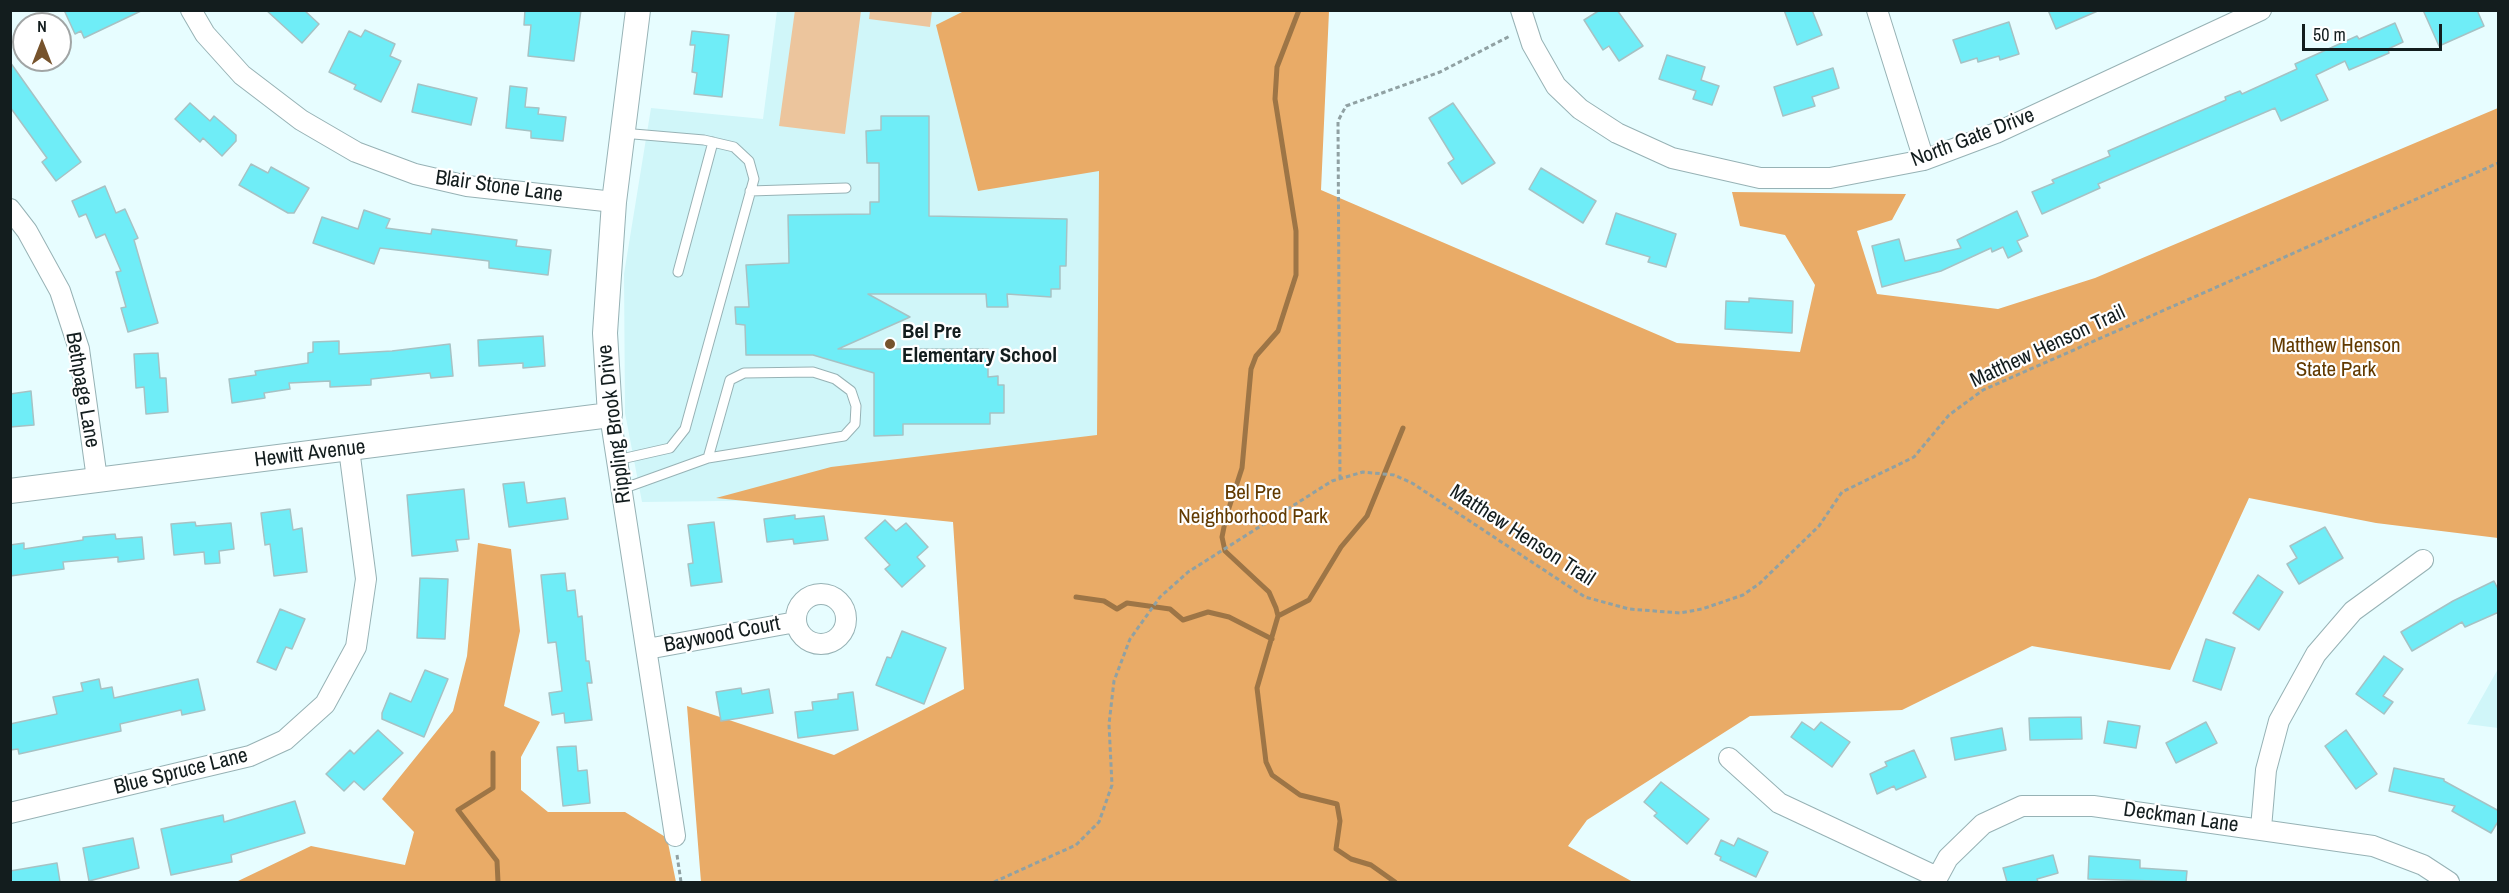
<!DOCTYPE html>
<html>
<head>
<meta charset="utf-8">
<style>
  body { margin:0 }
  #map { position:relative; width:2509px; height:893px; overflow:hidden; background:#e7fdff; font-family:"Archivo Narrow",sans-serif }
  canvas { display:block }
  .frame { position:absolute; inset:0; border:12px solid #131d1e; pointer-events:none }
  .north { position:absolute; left:12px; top:12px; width:60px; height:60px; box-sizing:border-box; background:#fff; border:2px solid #a1a5a5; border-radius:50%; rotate:0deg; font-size:16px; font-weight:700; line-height:24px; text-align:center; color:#131d1e }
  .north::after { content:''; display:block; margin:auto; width:21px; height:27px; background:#76532c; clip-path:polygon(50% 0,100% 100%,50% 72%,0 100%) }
  .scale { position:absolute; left:2302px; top:24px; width:140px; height:27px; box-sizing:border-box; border:3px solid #131d1e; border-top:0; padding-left:8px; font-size:18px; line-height:21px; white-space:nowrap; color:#131d1e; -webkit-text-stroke:4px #fff; paint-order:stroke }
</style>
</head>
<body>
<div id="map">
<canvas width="2509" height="893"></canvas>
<div class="frame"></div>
<div class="north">N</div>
<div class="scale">50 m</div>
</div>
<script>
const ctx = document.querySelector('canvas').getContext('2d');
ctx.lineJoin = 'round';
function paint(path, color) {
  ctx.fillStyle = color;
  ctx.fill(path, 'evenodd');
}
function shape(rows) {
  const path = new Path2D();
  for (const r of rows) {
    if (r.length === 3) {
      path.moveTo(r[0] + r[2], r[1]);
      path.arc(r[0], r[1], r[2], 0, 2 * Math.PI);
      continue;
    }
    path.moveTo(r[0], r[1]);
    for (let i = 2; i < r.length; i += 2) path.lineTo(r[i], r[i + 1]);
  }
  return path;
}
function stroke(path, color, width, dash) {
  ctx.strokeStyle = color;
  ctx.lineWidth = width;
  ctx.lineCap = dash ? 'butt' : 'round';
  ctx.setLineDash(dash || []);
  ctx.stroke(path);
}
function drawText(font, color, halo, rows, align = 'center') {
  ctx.font = font + ' "Archivo Narrow",sans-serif';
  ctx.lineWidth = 4.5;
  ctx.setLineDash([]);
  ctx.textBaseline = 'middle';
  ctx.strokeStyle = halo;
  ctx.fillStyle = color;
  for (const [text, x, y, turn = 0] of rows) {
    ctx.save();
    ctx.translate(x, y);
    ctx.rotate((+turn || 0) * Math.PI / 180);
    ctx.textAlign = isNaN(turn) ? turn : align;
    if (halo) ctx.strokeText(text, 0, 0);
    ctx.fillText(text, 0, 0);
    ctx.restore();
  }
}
const built = shape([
  [777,11,1026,11,1211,148,1095,558,964,498,642,502,625,413,624,274,651,108,763,119],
  [2498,669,2498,728,2467,724]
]);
const green = shape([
  [795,10,861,11,845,134,779,126],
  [870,11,932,11,930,27,869,19]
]);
const forest = shape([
  [964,11,1329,11,1321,190,1677,343,1800,352,1815,285,1785,235,1740,226,1732,192,1906,194,1892,220,1857,231,1877,294,1998,309,2095,278,2498,108,2498,538,2376,523,2249,498,2170,670,2032,646,1902,710,1750,716,1587,820,1568,846,1633,882,701,882,687,706,834,755,964,689,953,522,716,498,831,467,1097,435,1099,171,978,191,936,25],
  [478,543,511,549,520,631,504,706,540,722,521,757,521,790,548,812,625,812,667,838,676,882,236,882,311,846,405,865,414,832,382,799,453,711,467,656]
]);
const stream = shape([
  [1299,10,1277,67,1275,99,1296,231,1296,275,1278,331,1256,356,1251,369,1242,468,1226,517,1222,537,1225,551,1269,592,1276,608,1278,616,1257,688,1266,762,1272,775,1300,795,1337,804,1340,821,1336,849,1351,859,1371,865,1395,882],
  [1076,597,1104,601,1117,609,1127,603,1170,609,1183,620,1208,612,1229,617,1272,639],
  [1278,616,1309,600,1341,547,1367,516,1403,428],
  [493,753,493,788,458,810,497,861,498,882]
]);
const building = shape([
  [64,10,143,10,84,38,81,31,75,34,64,10],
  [266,10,304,10,319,24,302,43,266,10],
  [525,10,581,10,574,61,528,56,531,25,524,25,525,10],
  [1600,10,1617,10,1643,46,1619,61,1609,46,1603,50,1584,20,1600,10],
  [1784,10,1812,10,1822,35,1797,45,1784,10],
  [2048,10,2100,10,2056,29,2048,10],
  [2423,10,2477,10,2484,26,2439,46,2423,10],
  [2009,22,2019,54,2000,60,1999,56,1978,62,1977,58,1961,63,1953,40,2009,22],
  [2395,23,2403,42,2388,49,2389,53,2349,70,2345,61,2316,75,2328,100,2281,121,2275,108,2098,184,2100,188,2042,214,2032,192,2054,183,2052,180,2110,156,2108,151,2226,100,2225,97,2240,91,2242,94,2297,69,2295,64,2357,36,2359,39,2395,23],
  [365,30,395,44,390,56,401,61,381,102,354,89,356,85,329,72,349,31,361,37,365,30],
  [692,31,729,35,722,97,694,94,697,73,692,72,695,45,690,45,692,31],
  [1667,55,1705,67,1701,80,1719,86,1712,105,1693,99,1696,91,1659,79,1667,55],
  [10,62,81,162,56,181,42,162,47,158,10,107,10,62],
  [1833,68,1839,88,1812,97,1815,106,1783,116,1774,87,1833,68],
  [418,84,477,98,471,125,412,112,418,84],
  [510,86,527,88,525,107,539,108,538,114,566,117,563,141,531,138,531,131,506,128,510,86],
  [190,103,210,121,214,116,236,135,236,141,222,156,203,138,200,142,175,119,190,103],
  [1453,103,1495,163,1462,184,1448,163,1454,159,1429,118,1453,103],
  [881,116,929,116,929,216,1067,219,1066,266,1060,266,1060,289,1051,289,1051,297,1007,294,1008,307,987,307,986,294,868,294,910,317,838,349,988,349,988,377,998,376,998,385,1004,385,1004,413,990,413,990,424,903,424,903,435,874,436,874,373,813,355,746,355,745,325,736,324,735,307,749,307,746,265,789,263,788,215,870,214,870,202,879,202,879,163,867,163,866,131,881,130,881,116],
  [251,164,268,173,271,167,309,188,294,213,288,213,239,185,251,164],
  [1541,168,1596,201,1583,223,1529,189,1541,168],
  [105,186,116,213,125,209,138,238,134,240,158,323,128,332,121,308,126,307,116,272,121,271,105,234,96,238,86,214,79,217,72,201,105,186],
  [364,210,390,219,386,228,431,234,432,229,517,240,516,246,551,250,548,275,489,268,489,261,380,248,374,264,313,243,322,217,358,229,364,210],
  [2017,211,2028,236,2017,241,2022,251,2008,258,2003,247,1992,252,1991,248,1941,271,1882,287,1872,246,1899,239,1905,261,1961,248,1957,240,2017,211],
  [1616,213,1676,234,1666,267,1648,262,1650,257,1606,244,1616,213],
  [1749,298,1793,301,1792,333,1725,329,1726,301,1749,302,1749,298],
  [543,336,545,366,523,368,523,363,479,366,478,340,543,336],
  [339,341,339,354,392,351,450,344,453,376,431,378,430,373,371,379,371,385,330,387,330,381,289,383,290,389,264,393,265,398,232,403,229,379,256,375,255,371,308,363,308,353,313,352,313,342,339,341],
  [158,353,160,378,166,378,168,412,146,414,144,387,136,388,134,354,158,353],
  [31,391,34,425,10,427,10,394,31,391],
  [524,482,527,503,565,498,568,519,509,527,503,484,524,482],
  [464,489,469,539,456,540,458,551,412,556,407,495,464,489],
  [290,509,293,530,302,528,307,572,274,576,270,544,265,545,261,513,290,509],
  [795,515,795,519,824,516,828,540,794,544,793,539,767,542,764,519,795,515],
  [885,520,896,531,906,523,928,547,917,557,925,566,902,587,885,569,890,565,865,538,885,520],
  [195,522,196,526,231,523,234,549,219,551,220,563,205,564,204,552,174,555,171,524,195,522],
  [714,522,722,582,691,586,688,564,693,563,688,525,714,522],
  [2325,527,2343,558,2299,584,2287,564,2297,558,2290,546,2325,527],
  [115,534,116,539,142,537,144,559,118,562,118,557,63,562,64,569,10,576,10,545,24,543,24,549,83,540,83,537,115,534],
  [565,573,567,591,575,590,578,617,582,616,586,661,589,661,592,683,587,683,592,720,565,723,564,713,552,715,549,693,562,691,556,642,548,643,541,575,565,573],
  [2258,575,2283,592,2259,630,2233,613,2258,575],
  [420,578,448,579,445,639,417,638,420,578],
  [2494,581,2499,591,2499,612,2465,627,2462,622,2412,651,2401,632,2453,601,2494,581],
  [280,609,305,619,292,649,286,647,276,670,257,662,280,609],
  [902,631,946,648,924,704,876,685,887,657,891,658,902,631],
  [2206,639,2235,648,2221,690,2193,681,2206,639],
  [2384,656,2403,669,2383,696,2393,702,2384,714,2356,694,2384,656],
  [425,670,448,679,424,737,382,719,382,713,390,693,411,702,425,670],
  [99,679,101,689,112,687,114,698,198,679,205,710,182,715,181,710,120,724,121,731,19,754,18,749,10,750,10,724,57,714,53,697,83,691,81,683,99,679],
  [741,688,742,694,769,689,773,713,721,721,716,692,741,688],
  [853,692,858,730,798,738,795,712,813,710,812,702,838,699,838,694,853,692],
  [2081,717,2082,739,2030,740,2029,718,2081,717],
  [2108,721,2140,726,2136,748,2104,743,2108,721],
  [1802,722,1814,730,1821,722,1850,742,1832,767,1791,737,1802,722],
  [2206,722,2217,743,2176,763,2166,743,2206,722],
  [2002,728,2006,750,1955,760,1951,738,2002,728],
  [378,730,403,753,364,790,354,781,344,791,326,774,350,750,354,754,378,730],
  [2346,730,2377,774,2356,789,2325,746,2346,730],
  [576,746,578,771,587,770,590,803,563,806,557,747,576,746],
  [1914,750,1926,777,1896,790,1894,786,1877,794,1870,774,1887,766,1885,762,1914,750],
  [2394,768,2444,779,2444,781,2499,811,2499,820,2491,833,2452,811,2455,806,2389,791,2394,768],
  [1661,782,1709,819,1687,844,1654,816,1657,813,1644,802,1661,782],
  [295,801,305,833,231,855,232,862,171,875,161,829,223,815,224,822,295,801],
  [133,838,139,868,89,881,83,848,133,838],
  [1738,838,1768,852,1756,877,1720,860,1721,857,1715,854,1721,840,1734,846,1738,838],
  [2053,855,2058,873,2037,879,2038,882,2007,882,2003,868,2053,855],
  [2089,856,2140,860,2140,868,2187,871,2186,882,2088,879,2089,856],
  [57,863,60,882,10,882,10,871,57,863]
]);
const path = shape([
  [1340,479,1338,121,1346,106,1440,72,1510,36],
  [677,855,681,882],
  [994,882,1076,845,1099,822,1112,785,1109,724,1114,681,1130,639,1160,597,1188,572,1332,481,1363,472,1394,475,1412,483,1585,597,1629,609,1680,613,1702,609,1743,595,1759,584,1819,526,1842,492,1914,457,1949,415,1983,390,2498,163]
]);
const service = shape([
  [750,191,846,188],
  [678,272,713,142],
  [617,460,670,448,685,429,754,179,749,161,734,147,704,140,622,133],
  [622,489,708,458,844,436,855,424,856,406,851,391,835,379,813,372,744,373,730,380,708,458]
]);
const minor = shape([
  [191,10,205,34,242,75,301,120,356,152,415,174,467,186,614,202],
  [1521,10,1532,44,1556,86,1580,109,1617,133,1672,158,1760,178,1830,178,1924,160,1996,133,2261,10],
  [1877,10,1924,160],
  [10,209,27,231,60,291,79,349,97,479],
  [610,415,675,836],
  [821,619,25],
  [647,649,796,622],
  [1729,758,1779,803,1937,877],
  [10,813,250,756,285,740,325,704,356,647,366,579,349,449],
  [2261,828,2266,770,2279,721,2316,654,2353,611,2423,560],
  [1935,882,1948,858,1983,824,2022,806,2093,806,2373,846,2423,865,2449,882]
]);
const tertiary = shape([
  [10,491,610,415,605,333,614,202,638,10]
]);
const markers = [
  [890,344,6,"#76532c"]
];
const streetNames = [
  ["North Gate Drive",1973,138,-21],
  ["Blair Stone Lane",499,187,8],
  ["Matthew Henson Trail",2048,347,-25],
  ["Bethpage Lane",82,390,80],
  ["Rippling Brook Drive",615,424,-97],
  ["Hewitt Avenue",310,454,-7],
  ["Matthew Henson Trail",1522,536,33],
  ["Baywood Court",722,635,-11],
  ["Blue Spruce Lane",181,772,-14],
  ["Deckman Lane",2181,818,8]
];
const poiNames = [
  ["Bel Pre",902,332],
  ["Elementary School",902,356]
];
const parkNames = [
  ["Matthew Henson",2336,346],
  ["State Park",2336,370],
  ["Bel Pre",1253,493],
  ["Neighborhood Park",1253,517]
];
paint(built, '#d0f6f9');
paint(green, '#ecc59d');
paint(forest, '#e9ab67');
stroke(stream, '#9d7546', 5);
paint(building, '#6fedf7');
stroke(building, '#a6c2c4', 1.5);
stroke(service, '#97b2b5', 11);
stroke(minor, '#97b2b5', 22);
stroke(tertiary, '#97b2b5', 26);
stroke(path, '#90a1a3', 3, [4.5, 3]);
stroke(service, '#fff', 9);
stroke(minor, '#fff', 20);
stroke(tertiary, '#fff', 24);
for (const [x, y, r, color] of markers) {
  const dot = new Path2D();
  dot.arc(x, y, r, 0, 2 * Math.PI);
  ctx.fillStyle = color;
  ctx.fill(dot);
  stroke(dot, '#fff', 2);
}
drawText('21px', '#131d1e', '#fff', streetNames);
drawText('bold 21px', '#131d1e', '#fff', poiNames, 'left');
drawText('21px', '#623a00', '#fff', parkNames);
</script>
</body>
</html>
